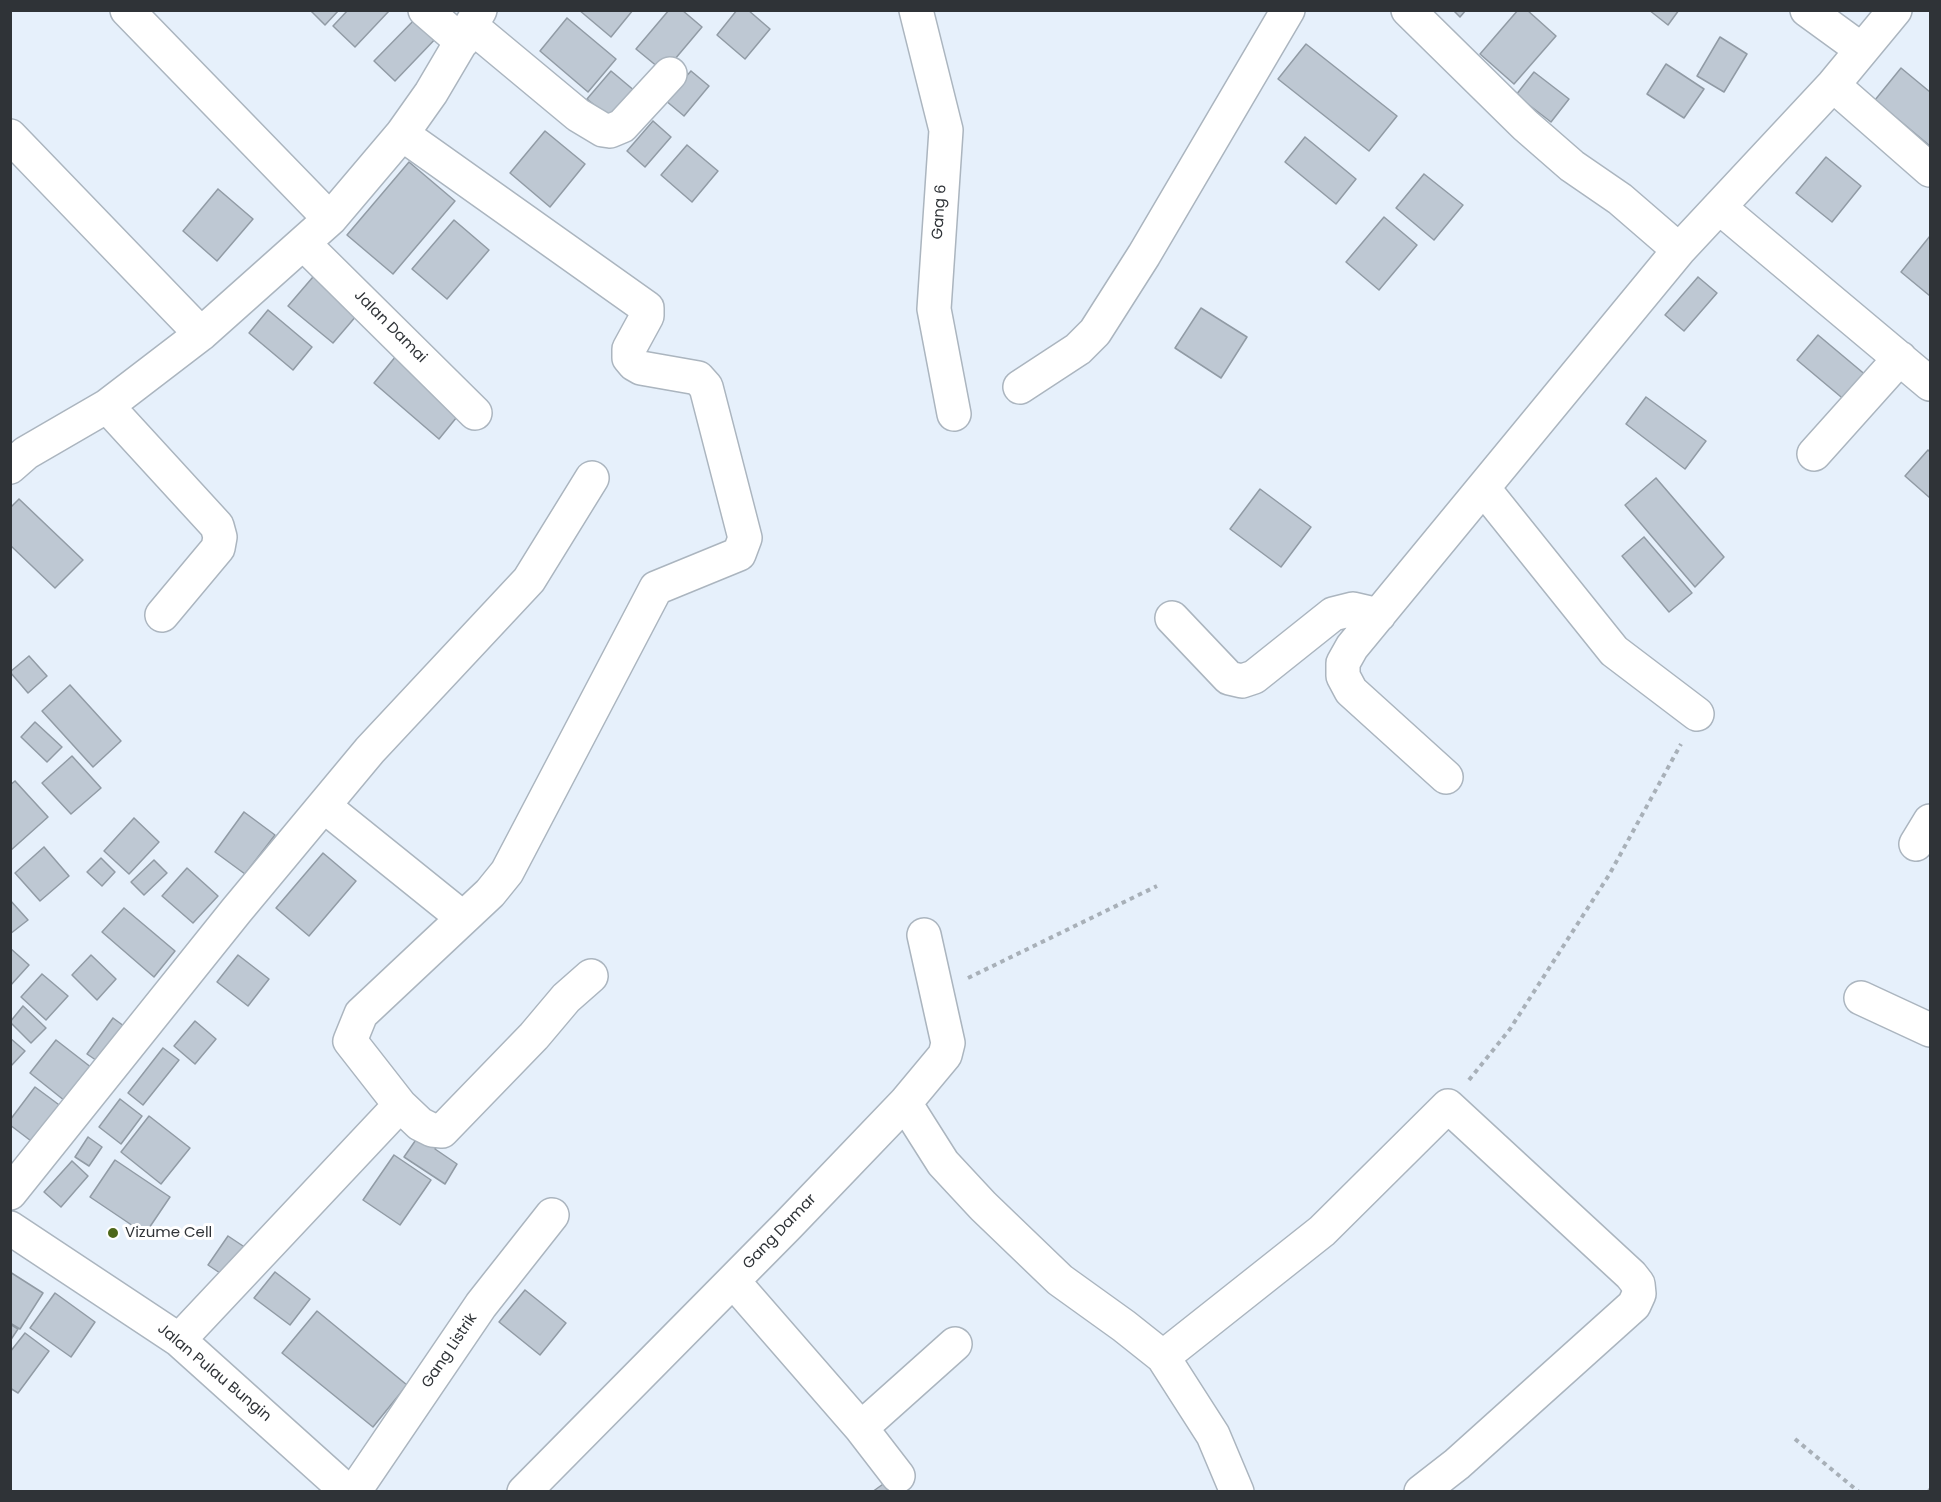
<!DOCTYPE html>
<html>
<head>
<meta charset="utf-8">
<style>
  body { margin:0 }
  #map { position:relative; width:1941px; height:1502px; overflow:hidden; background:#e6f0fb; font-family:Poppins,sans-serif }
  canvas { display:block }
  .frame { position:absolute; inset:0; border:12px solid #2f3337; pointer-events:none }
</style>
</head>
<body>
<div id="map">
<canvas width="1941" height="1502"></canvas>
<div class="frame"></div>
</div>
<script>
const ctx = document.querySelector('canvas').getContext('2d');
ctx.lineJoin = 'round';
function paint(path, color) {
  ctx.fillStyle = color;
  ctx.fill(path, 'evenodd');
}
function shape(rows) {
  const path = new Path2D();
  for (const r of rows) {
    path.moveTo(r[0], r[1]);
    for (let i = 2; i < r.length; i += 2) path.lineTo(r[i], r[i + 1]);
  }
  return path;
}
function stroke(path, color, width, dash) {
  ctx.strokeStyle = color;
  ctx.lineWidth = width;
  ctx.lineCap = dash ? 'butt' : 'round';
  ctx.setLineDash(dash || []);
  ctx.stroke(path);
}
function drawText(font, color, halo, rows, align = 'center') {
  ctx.font = font + ' Poppins,sans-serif';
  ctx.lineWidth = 6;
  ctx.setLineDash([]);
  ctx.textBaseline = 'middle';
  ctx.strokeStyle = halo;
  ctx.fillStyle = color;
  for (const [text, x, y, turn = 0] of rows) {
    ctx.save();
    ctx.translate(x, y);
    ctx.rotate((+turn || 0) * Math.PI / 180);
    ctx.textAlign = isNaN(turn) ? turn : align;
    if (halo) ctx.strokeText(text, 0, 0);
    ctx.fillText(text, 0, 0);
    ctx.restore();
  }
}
const building = shape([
  [310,10,339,10,325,25,310,10],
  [348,10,388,10,389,11,355,47,333,26,348,10],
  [579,10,633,10,611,37,579,10],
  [669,10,682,10,702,27,664,72,636,49,669,10],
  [737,10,748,10,770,29,745,59,717,35,737,10],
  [1453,10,1466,10,1460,17,1453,10],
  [1518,10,1527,10,1556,36,1514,84,1480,54,1518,10],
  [1649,10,1679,10,1668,25,1649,10],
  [420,14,440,34,395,81,374,61,420,14],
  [567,18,616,59,588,92,540,51,567,18],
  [1720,37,1747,54,1724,92,1697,76,1720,37],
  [1306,44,1397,116,1369,151,1278,79,1306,44],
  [1666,64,1704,89,1684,118,1647,94,1666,64],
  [1901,68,1930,92,1930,146,1875,100,1901,68],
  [611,71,642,97,618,125,587,99,611,71],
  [691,71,709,86,684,116,665,100,691,71],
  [1534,72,1569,99,1551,122,1516,95,1534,72],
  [653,121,671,137,645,167,627,151,653,121],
  [545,131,585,164,550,207,510,173,545,131],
  [1305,137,1356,179,1336,204,1285,162,1305,137],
  [687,145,718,171,692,202,661,175,687,145],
  [1826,157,1861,186,1832,222,1796,193,1826,157],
  [409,162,455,201,393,274,347,235,409,162],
  [1424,174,1463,205,1434,240,1396,208,1424,174],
  [218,189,253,219,217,261,183,231,218,189],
  [1384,217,1417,245,1379,290,1346,262,1384,217],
  [454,220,489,250,447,299,412,269,454,220],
  [1930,236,1930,296,1901,272,1930,236],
  [319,270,363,308,333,343,288,306,319,270],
  [1698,277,1717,293,1684,331,1665,315,1698,277],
  [1201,308,1247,337,1221,378,1175,348,1201,308],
  [268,310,312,347,293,370,249,333,268,310],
  [1818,335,1874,382,1853,407,1797,360,1818,335],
  [396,356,461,412,439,439,374,383,396,356],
  [1646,397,1706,441,1685,469,1626,424,1646,397],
  [1928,450,1930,452,1930,498,1905,476,1928,450],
  [1656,478,1724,557,1695,587,1625,505,1656,478],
  [1260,489,1311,527,1281,567,1230,529,1260,489],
  [19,499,83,560,55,588,10,545,10,508,19,499],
  [1644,537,1692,593,1669,612,1622,556,1644,537],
  [29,656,47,676,28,693,10,672,29,656],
  [70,685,121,741,93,767,42,711,70,685],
  [35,722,62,747,47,762,21,737,35,722],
  [72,756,101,788,71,814,42,783,72,756],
  [15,781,48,817,10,851,10,785,15,781],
  [244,812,275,835,245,874,215,852,244,812],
  [134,818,159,842,129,874,104,851,134,818],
  [44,847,69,876,40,901,15,873,44,847],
  [323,853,356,881,309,936,276,908,323,853],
  [101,858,115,872,102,886,87,872,101,858],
  [154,860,167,873,144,895,131,882,154,860],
  [187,868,218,896,193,923,162,896,187,868],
  [10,900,28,920,10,934,10,900],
  [124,908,175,951,154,977,102,932,124,908],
  [10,948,29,965,10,986,10,948],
  [91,955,116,979,97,1000,72,975,91,955],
  [238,955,269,979,248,1006,217,982,238,955],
  [42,974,68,996,46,1020,21,997,42,974],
  [23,1006,46,1028,31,1043,10,1022,23,1006],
  [113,1018,132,1032,106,1067,87,1054,113,1018],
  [195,1021,216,1039,195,1064,174,1046,195,1021],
  [10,1038,25,1051,10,1067,10,1038],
  [56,1040,92,1068,65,1101,30,1073,56,1040],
  [163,1048,179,1060,143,1105,128,1093,163,1048],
  [35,1087,66,1110,39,1147,10,1125,10,1120,35,1087],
  [120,1099,142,1116,121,1144,99,1127,120,1099],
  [149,1116,190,1148,161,1184,121,1152,149,1116],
  [422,1131,440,1141,435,1149,457,1164,445,1184,404,1157,422,1131],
  [88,1137,102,1147,89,1166,75,1157,88,1137],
  [394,1155,431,1180,400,1225,363,1200,394,1155],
  [115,1160,170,1197,145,1234,90,1197,115,1160],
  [72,1161,88,1176,61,1207,44,1192,72,1161],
  [228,1236,246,1248,226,1277,208,1265,228,1236],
  [10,1272,43,1293,20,1329,10,1323,10,1272],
  [275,1272,310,1299,290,1325,254,1298,275,1272],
  [525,1290,566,1323,540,1355,499,1322,525,1290],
  [55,1293,95,1322,71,1357,30,1328,55,1293],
  [317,1311,407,1385,373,1427,282,1353,317,1311],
  [10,1324,18,1329,10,1341,10,1324],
  [25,1333,49,1351,18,1393,10,1388,10,1352,25,1333],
  [886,1482,901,1484,907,1492,872,1492,886,1482]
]);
const path = shape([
  [968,978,1157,886],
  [1469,1080,1510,1029,1609,875,1681,744],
  [1795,1439,1859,1492],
  [1929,1492,1930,1489]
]);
const minor = shape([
  [127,10,330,219],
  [425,10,462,42],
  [916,10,946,130,934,309,954,414],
  [1408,10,1525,125,1572,166,1620,199,1679,250],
  [1807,10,1862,50],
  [471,26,578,115,603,130,610,131,622,126,670,74],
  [1833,85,1930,170],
  [402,134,647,308,647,316,629,349,629,358,634,364,641,368,698,378,706,387,745,538,739,554,656,588,507,872,490,893,361,1014,350,1041,400,1105,420,1124,432,1130,442,1131,534,1036,566,998,591,976],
  [10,136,201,334],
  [1719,207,1930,384],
  [303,243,475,413],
  [1020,387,1078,349,1095,332,1144,255,1288,10],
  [107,406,217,526,220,537,218,548,162,615],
  [1814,454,1900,358],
  [10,467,26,453,107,406,201,334,330,219,402,134,431,93,480,10],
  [1484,489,1614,651,1697,714],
  [1172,618,1229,678,1242,681,1254,677,1333,614,1353,609,1379,615],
  [1446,777,1351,691,1343,676,1343,663,1352,647,1679,250,1833,85,1895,10],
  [324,806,463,918],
  [1916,844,1930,821],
  [1861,998,1930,1030],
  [905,1103,943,1163,983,1206,1060,1280,1124,1326,1163,1357,1213,1435,1237,1492],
  [10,1193,236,911,370,750,529,580,592,478],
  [10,1228,179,1340,348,1492],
  [733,1281,861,1428,898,1476],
  [179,1340,400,1105],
  [1163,1357,1322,1231,1448,1106,1631,1275,1638,1284,1639,1294,1634,1305,1457,1464,1421,1492],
  [861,1428,955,1344],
  [354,1492,481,1305,552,1215],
  [524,1492,788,1225,905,1103,945,1055,948,1043,924,935]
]);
const markers = [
  [113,1233,6,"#4d6719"]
];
const streetNames = [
  ["Gang 6",940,212,-86],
  ["Jalan Damai",390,327,45],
  ["Gang Damar",780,1232,-46],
  ["Gang Listrik",450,1351,-56],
  ["Jalan Pulau Bungin",214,1373,40]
];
const poiNames = [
  ["Vizume Cell",125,1233]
];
paint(building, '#bec8d3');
stroke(building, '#919ba5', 1.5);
stroke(minor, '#abb5bf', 36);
stroke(path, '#a8b0b8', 4, [4.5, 4.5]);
stroke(minor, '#fff', 33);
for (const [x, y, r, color] of markers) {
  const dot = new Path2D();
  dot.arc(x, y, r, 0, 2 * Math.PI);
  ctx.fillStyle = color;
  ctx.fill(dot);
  stroke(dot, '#fff', 2);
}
drawText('15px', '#2f3337', '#fff', streetNames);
drawText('15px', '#2f3337', '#fff', poiNames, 'left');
</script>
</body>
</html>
